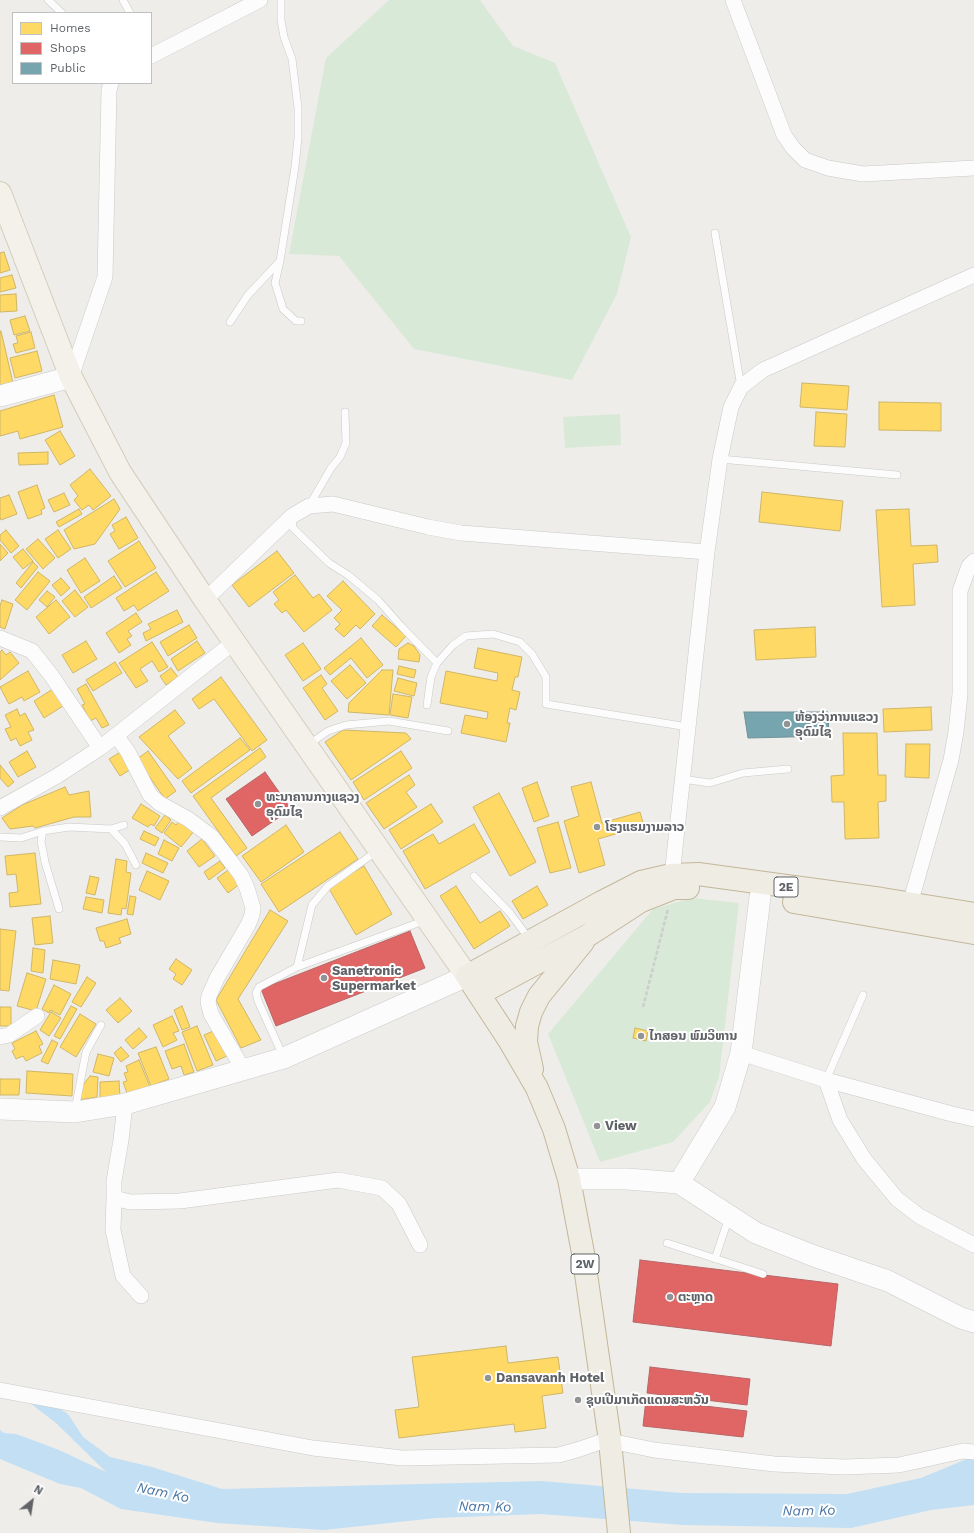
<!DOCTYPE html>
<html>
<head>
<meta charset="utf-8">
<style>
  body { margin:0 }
  #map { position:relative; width:974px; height:1533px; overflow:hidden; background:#eeedea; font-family:"Work Sans",sans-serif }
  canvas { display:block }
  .legend { position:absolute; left:12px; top:12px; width:140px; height:72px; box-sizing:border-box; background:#fff; border:1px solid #bfc1c2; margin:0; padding:5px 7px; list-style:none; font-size:12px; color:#5f6367 }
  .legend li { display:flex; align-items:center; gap:8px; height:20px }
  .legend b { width:20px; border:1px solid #bfc1c2 }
  .north { position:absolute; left:12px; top:1481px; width:40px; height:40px; -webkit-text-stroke:3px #fff; paint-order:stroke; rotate:30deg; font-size:11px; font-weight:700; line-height:16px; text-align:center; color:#5f6367 }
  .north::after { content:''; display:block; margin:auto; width:14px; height:18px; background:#5f6367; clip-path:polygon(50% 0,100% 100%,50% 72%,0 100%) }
</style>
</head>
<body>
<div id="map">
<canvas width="974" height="1533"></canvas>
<ul class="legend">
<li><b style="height:11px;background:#ffd966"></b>Homes</li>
<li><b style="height:11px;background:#e06666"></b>Shops</li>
<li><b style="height:11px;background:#76a5af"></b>Public</li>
</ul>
<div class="north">N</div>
</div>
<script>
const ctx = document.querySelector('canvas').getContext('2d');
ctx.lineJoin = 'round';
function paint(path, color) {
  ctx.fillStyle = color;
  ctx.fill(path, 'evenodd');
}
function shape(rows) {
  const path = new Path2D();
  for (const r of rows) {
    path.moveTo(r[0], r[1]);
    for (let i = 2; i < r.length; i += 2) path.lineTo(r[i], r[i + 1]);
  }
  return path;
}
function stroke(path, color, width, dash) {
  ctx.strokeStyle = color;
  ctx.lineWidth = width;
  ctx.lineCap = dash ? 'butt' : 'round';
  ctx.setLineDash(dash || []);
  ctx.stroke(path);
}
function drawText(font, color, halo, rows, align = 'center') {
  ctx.font = font + ' "Work Sans","Noto Sans Lao",sans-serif';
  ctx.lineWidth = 4;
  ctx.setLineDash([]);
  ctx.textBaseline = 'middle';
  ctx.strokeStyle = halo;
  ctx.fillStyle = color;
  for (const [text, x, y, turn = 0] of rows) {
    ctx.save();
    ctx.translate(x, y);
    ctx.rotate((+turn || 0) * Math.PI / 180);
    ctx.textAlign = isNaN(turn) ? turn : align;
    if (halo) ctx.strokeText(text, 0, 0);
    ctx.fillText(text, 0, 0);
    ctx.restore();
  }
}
const green = shape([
  [389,0,480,0,513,46,555,63,631,237,617,294,572,380,414,349,339,256,289,254,326,58],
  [620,414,621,445,565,448,563,417],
  [692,898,739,903,719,1077,710,1102,673,1142,600,1162,548,1034,653,909]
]);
const water = shape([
  [0,1387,32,1390,68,1414,83,1437,110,1457,152,1467,222,1489,542,1481,681,1493,847,1494,921,1478,974,1456,974,1505,931,1510,851,1528,683,1525,541,1514,436,1518,324,1530,217,1523,121,1509,81,1488,60,1484,0,1459,0,1430,4,1433,16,1434,59,1450,106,1472,56,1423,30,1403,5,1397,0,1398]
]);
const homes = shape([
  [4,252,10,270,0,273,0,253,4,252],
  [12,275,16,288,0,292,0,278,12,275],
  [16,294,17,311,0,312,0,295,16,294],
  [25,316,30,331,14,335,10,320,25,316],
  [0,331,1,331,13,383,0,386,0,331],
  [31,332,35,348,16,353,13,344,18,343,16,336,31,332],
  [37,351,42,371,15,378,10,358,37,351],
  [802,383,849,386,847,410,800,407,802,383],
  [54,395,63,427,20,439,18,431,0,436,0,411,54,395],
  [879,402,941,403,941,431,879,430,879,402],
  [816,412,847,414,845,447,814,446,816,412],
  [60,431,75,456,60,465,45,440,60,431],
  [48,452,48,464,19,465,18,453,48,452],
  [90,469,111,496,93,510,89,505,82,510,74,500,78,496,70,485,90,469],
  [37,485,45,508,41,510,42,514,28,519,18,492,37,485],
  [762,492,843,501,840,531,759,522,762,492],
  [64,493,70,505,54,512,48,500,64,493],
  [9,495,17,514,1,520,0,517,0,498,9,495],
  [114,499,120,509,95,544,74,549,64,530,114,499],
  [79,509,82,514,59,527,56,522,79,509],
  [909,509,911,546,937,545,938,562,913,564,915,605,882,607,876,510,909,509],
  [126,517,138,538,119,549,110,534,115,531,112,525,126,517],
  [6,530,19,546,11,553,0,540,0,535,6,530],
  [58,530,71,549,58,558,45,539,58,530],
  [38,539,55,558,43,569,26,549,38,539],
  [139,541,156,568,125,587,108,561,139,541],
  [0,544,8,553,0,561,0,544],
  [23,549,33,561,23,569,13,557,23,549],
  [277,551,294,573,249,607,232,585,277,551],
  [85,558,100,581,81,593,67,570,85,558],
  [33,562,38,567,21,588,16,583,33,562],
  [38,572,50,581,27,610,15,600,38,572],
  [156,572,169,591,138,611,134,605,124,611,116,598,156,572],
  [295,575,313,598,319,594,332,610,304,632,286,610,282,613,274,604,279,600,273,592,295,575],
  [114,576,122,588,91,608,84,597,114,576],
  [61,578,70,588,61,596,52,585,61,578],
  [343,581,375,614,360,629,356,625,344,637,335,629,340,624,334,618,342,610,327,596,343,581],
  [75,590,88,607,75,617,62,601,75,590],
  [47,591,55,597,47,607,39,600,47,591],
  [2,600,13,604,5,629,0,627,0,606,2,600],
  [56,600,70,617,49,634,36,617,56,600],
  [177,610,183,622,146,641,143,633,151,629,148,624,177,610],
  [136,613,142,622,128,631,132,636,127,639,131,645,119,653,106,633,136,613],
  [382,615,406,636,396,647,372,626,382,615],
  [189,625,197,638,168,656,160,642,189,625],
  [815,627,816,657,756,660,754,630,815,627],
  [361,638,383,665,367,678,351,658,330,675,324,668,361,638],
  [86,641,97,659,73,673,62,655,86,641],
  [197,641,205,653,178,671,171,659,197,641],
  [152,642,168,667,159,672,152,661,140,669,148,681,136,688,119,663,152,642],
  [303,643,321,669,303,681,285,655,303,643],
  [408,643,414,646,420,655,419,662,398,659,399,649,408,643],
  [478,648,522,657,518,677,515,677,512,690,520,692,516,710,510,708,507,723,510,723,506,742,461,733,465,715,487,719,488,712,440,703,446,671,497,681,498,673,474,668,478,648],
  [2,650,6,655,10,652,19,663,0,680,0,652,2,650],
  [115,662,122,673,93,691,86,680,115,662],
  [350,665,366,683,347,699,331,681,350,665],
  [399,666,416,670,414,678,397,674,399,666],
  [171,668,178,677,166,685,160,676,171,668],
  [382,670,393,670,389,715,348,712,349,703,382,670],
  [28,671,40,692,24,701,22,697,9,704,0,687,28,671],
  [321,675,327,684,322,688,338,711,325,720,303,688,321,675],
  [221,677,267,740,252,751,214,699,199,709,192,699,221,677],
  [398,678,417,683,414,696,394,691,398,678],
  [86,684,109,725,102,728,96,718,90,721,82,705,85,704,77,689,86,684],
  [53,689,63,706,44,718,34,701,53,689],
  [393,694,412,697,408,718,390,715,393,694],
  [931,707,932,730,884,732,883,709,931,707],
  [17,709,20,716,25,713,34,730,28,732,32,740,20,746,16,738,11,741,5,729,11,727,5,715,17,709],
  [175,710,185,723,168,736,192,768,178,779,139,737,175,710],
  [343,730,406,733,411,739,351,780,325,742,343,730],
  [843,733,877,733,878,775,886,775,886,801,878,802,879,838,845,839,844,802,832,802,831,776,844,775,843,733],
  [240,738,250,750,191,793,182,781,240,738],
  [906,744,930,744,929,778,905,777,906,744],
  [260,748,266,757,211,798,247,848,236,856,193,796,260,748],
  [27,751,36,767,18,777,9,762,27,751],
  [122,751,133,768,120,776,109,759,122,751],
  [148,751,176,791,165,799,137,759,148,751],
  [401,751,412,768,364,800,353,782,401,751],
  [0,765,14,782,8,787,0,778,0,765],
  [409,775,415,785,406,792,417,807,384,829,366,803,409,775],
  [537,782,549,816,534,822,522,788,537,782],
  [591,782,602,823,640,812,644,826,598,839,605,865,579,873,564,821,579,816,571,787,591,782],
  [65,787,69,795,89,791,91,817,74,817,35,828,33,826,10,829,2,818,22,805,65,787],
  [499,793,536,862,510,876,473,807,499,793],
  [141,804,160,816,154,826,151,824,148,827,132,818,141,804],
  [431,804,443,822,401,849,389,830,431,804],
  [165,815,171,820,162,833,155,828,165,815],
  [181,819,195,830,181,847,164,833,172,822,176,825,181,819],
  [558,822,571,868,550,873,537,828,558,822],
  [474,824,490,852,425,889,403,851,433,834,439,844,474,824],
  [286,825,304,852,261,882,242,856,286,825],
  [144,831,159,838,155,846,140,839,144,831],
  [340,832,358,859,279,912,261,884,340,832],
  [202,839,215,856,199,867,187,851,202,839],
  [164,840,179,848,172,861,158,854,164,840],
  [35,853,41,904,10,907,9,893,18,892,16,874,7,875,5,856,35,853],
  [146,853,168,863,163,873,142,863,146,853],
  [116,859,127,861,126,872,131,873,126,909,122,908,121,915,108,913,116,859],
  [220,861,225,868,209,880,204,872,220,861],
  [364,866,392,914,356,935,328,887,364,866],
  [231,868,241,883,228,893,217,878,231,868],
  [147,871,169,881,160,900,139,890,147,871],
  [90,876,99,878,95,895,86,893,90,876],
  [456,886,480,923,500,911,510,926,474,949,440,896,456,886],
  [537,886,548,905,523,919,512,901,537,886],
  [130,896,136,897,133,915,127,914,130,896],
  [86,897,104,900,102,913,83,909,86,897],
  [270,910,288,921,238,999,261,1040,241,1048,216,1000,270,910],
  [50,916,53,943,35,945,32,918,50,916],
  [127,919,131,934,119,938,121,943,106,948,104,941,100,941,96,928,127,919],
  [0,929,16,931,9,991,0,990,0,929],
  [33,948,45,950,43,973,31,971,33,948],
  [176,959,192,970,182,985,173,979,176,974,169,969,176,959],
  [53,960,80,965,76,984,50,979,53,960],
  [27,973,46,979,36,1011,17,1006,27,973],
  [87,977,96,983,81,1007,72,1002,87,977],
  [54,985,71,994,60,1015,50,1010,49,1013,42,1009,54,985],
  [120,998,132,1011,118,1023,106,1010,120,998],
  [71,1006,77,1009,60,1039,54,1036,71,1006],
  [182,1006,190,1027,182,1030,174,1010,182,1006],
  [0,1007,11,1007,11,1026,0,1026,0,1007],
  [51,1012,61,1018,49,1036,40,1030,51,1012],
  [80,1014,96,1024,76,1057,60,1047,80,1014],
  [172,1016,179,1031,173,1033,177,1040,163,1047,153,1025,172,1016],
  [197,1026,213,1065,197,1071,182,1032,197,1026],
  [139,1028,147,1037,133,1049,125,1040,139,1028],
  [635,1028,648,1031,646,1041,633,1038,635,1028],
  [218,1029,229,1055,216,1061,204,1035,218,1029],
  [36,1031,43,1044,39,1046,42,1053,26,1061,23,1056,16,1059,12,1051,15,1049,12,1043,36,1031],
  [52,1040,58,1043,48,1064,41,1061,52,1040],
  [184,1044,194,1072,184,1075,181,1066,172,1069,165,1051,184,1044],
  [121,1047,129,1056,121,1062,114,1053,121,1047],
  [156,1047,169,1079,151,1086,138,1053,156,1047],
  [98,1054,114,1058,109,1076,93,1072,98,1054],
  [139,1060,150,1087,128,1096,123,1082,127,1081,124,1073,128,1072,126,1066,139,1060],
  [27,1071,73,1074,72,1096,26,1093,27,1071],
  [90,1076,98,1077,97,1097,79,1100,80,1089,90,1076],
  [0,1079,20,1079,19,1095,0,1095,0,1079],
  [119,1081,120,1097,100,1098,100,1082,119,1081],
  [506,1346,508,1363,558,1357,563,1393,542,1396,546,1428,515,1432,514,1424,399,1438,395,1410,419,1407,412,1357,506,1346]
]);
const shops = shape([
  [265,772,291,809,252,836,226,799,265,772],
  [410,931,425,968,276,1026,261,989,410,931],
  [640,1260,838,1284,831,1346,633,1322,640,1260],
  [650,1367,750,1379,747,1405,647,1393,650,1367],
  [646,1399,747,1411,743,1437,643,1426,646,1399]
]);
const public = shape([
  [744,712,828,712,829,736,748,738,744,712]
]);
const path = shape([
  [643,1007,668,909]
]);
const lane = shape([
  [48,0,62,13],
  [123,0,130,13],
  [715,233,741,387],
  [280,261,275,283,280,299,283,309,296,321,301,321],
  [230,322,248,295,280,261,295,167,298,138,298,108,292,59,284,37,281,20,281,0],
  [720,459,897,475],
  [309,506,331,468,340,457,346,443,345,412],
  [292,516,293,528,329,563,348,575,378,600,401,626,437,663],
  [427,705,431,677,437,663,453,645,466,636,493,634,520,642,532,654,546,677,546,704,688,727],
  [308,745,328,731,346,725,389,721,448,731],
  [682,779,710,783,743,773,788,769],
  [111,829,125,844,136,865],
  [43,831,41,841,45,862,59,909],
  [0,837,21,838,43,831,69,827,111,829,124,825],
  [474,876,510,913,530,940],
  [297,967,312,905,328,886,377,851],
  [283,1056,258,1001,256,993,259,987,297,967,426,920],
  [826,1080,863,995],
  [75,1110,86,1052,101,1025],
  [667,1243,763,1274],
  [715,1259,729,1217]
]);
const street = shape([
  [733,0,784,135,793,148,805,160,828,168,863,174,974,168],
  [151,56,260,0],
  [71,377,105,277,109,90,111,83],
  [205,600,292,516,309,506,333,504,428,527,461,533,707,552],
  [0,638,32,651,51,675,100,748],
  [116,735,128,752,150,795,159,803,188,819,212,837,241,875,247,888,253,908,252,915,248,925,217,978,209,996,208,1002,211,1014,243,1069],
  [0,808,57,776,100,748,234,642],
  [671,885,707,552,720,459,731,407,741,387,763,370,974,275],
  [910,904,951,760,956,732,960,694,960,591,969,566,974,561],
  [0,1037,9,1035,37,1016],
  [741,1053,826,1080,952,1114,974,1119],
  [826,1080,840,1120,864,1159,897,1199,919,1216,974,1245],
  [125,1104,121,1140,114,1181,114,1198,130,1202,180,1201,338,1180,382,1188,399,1204,420,1245],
  [114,1198,113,1230,123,1276,141,1296],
  [0,1390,313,1448,402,1458,559,1455,580,1449,609,1439],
  [610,1441,654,1450,774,1464,844,1467,899,1465,963,1451,974,1452]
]);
const secondary = shape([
  [0,396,71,377],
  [0,1109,75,1112,125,1104,284,1058,467,976],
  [569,1179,627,1179,679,1183,725,1107,741,1053,760,897],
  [679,1183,756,1233,814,1256,888,1281,961,1318,974,1322]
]);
const primary = shape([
  [0,193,71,377,120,472,205,600,467,976]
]);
const highway = shape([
  [794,902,974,933],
  [479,994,587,936,641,901,674,888,688,888],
  [532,1069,526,1042,527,1026,531,1012,539,996,583,942],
  [619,1533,610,1441,583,1253,569,1179,554,1129,537,1088,509,1040,467,976,602,902,641,882,671,875,698,874,882,899,974,914]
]);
const markers = [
  [787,724,4,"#919395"],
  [258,804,4,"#919395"],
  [597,827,4,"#919395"],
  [324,978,4,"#919395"],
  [641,1036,4,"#919395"],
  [597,1126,4,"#919395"],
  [670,1297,4,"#919395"],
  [488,1378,4,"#919395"],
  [578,1400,4,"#919395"]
];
const shields = [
  [786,887,24],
  [585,1264,28]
];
const shieldNames = [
  ["2E",786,887],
  ["2W",585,1264]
];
const poiNames = [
  ["ຫ້ອງວ່າການແຂວງ",795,717],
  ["ອຸດົມໄຊ",795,732],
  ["ທະນາຄານກາງແຊວງ",266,797],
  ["ອຸດົມໄຊ",266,812],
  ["ໂຮງແຮມງາມລາວ",605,827],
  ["Sanetronic",332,971],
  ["Supermarket",332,986],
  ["ໄກສອນ ພົມວິຫານ",649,1036],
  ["View",605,1126],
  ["ຕະຫຼາດ",678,1297],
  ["Dansavanh Hotel",496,1378],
  ["ຊຸບເປີມາເກັດແດນສະຫວັນ",586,1400]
];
const waterNames = [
  ["Nam Ko",163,1493,12],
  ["Nam Ko",485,1507,1],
  ["Nam Ko",809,1511,-1]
];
paint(green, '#d9e9d7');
paint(water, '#c2dff4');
paint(homes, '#ffd966');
stroke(homes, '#cfb666', 1);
paint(shops, '#e06666');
stroke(shops, '#b96566', 1);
paint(public, '#76a5af');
stroke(public, '#6f9199', 1);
stroke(lane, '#c9c9c9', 8);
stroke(street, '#c9c9c9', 16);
stroke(secondary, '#cbcbcb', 22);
stroke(primary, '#d4cdba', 24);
stroke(highway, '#c4b799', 24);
stroke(path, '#cacecc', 2.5, [4, 2]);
stroke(lane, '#fcfcfc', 7);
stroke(street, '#fcfcfc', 15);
stroke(secondary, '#fcfcfc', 21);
stroke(primary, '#f3f1ea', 22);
stroke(highway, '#efece4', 22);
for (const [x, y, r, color] of markers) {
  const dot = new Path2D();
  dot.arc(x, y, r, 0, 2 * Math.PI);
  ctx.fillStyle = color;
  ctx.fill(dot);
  stroke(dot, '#fff', 1.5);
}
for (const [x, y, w] of shields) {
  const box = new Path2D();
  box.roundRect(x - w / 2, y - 10, w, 20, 3);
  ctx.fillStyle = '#fff';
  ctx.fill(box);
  stroke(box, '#5f6367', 1);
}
drawText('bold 12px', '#5f6367', null, shieldNames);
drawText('bold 13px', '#5f6367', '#fff', poiNames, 'left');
drawText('italic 14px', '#4874a3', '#fff', waterNames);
</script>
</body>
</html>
